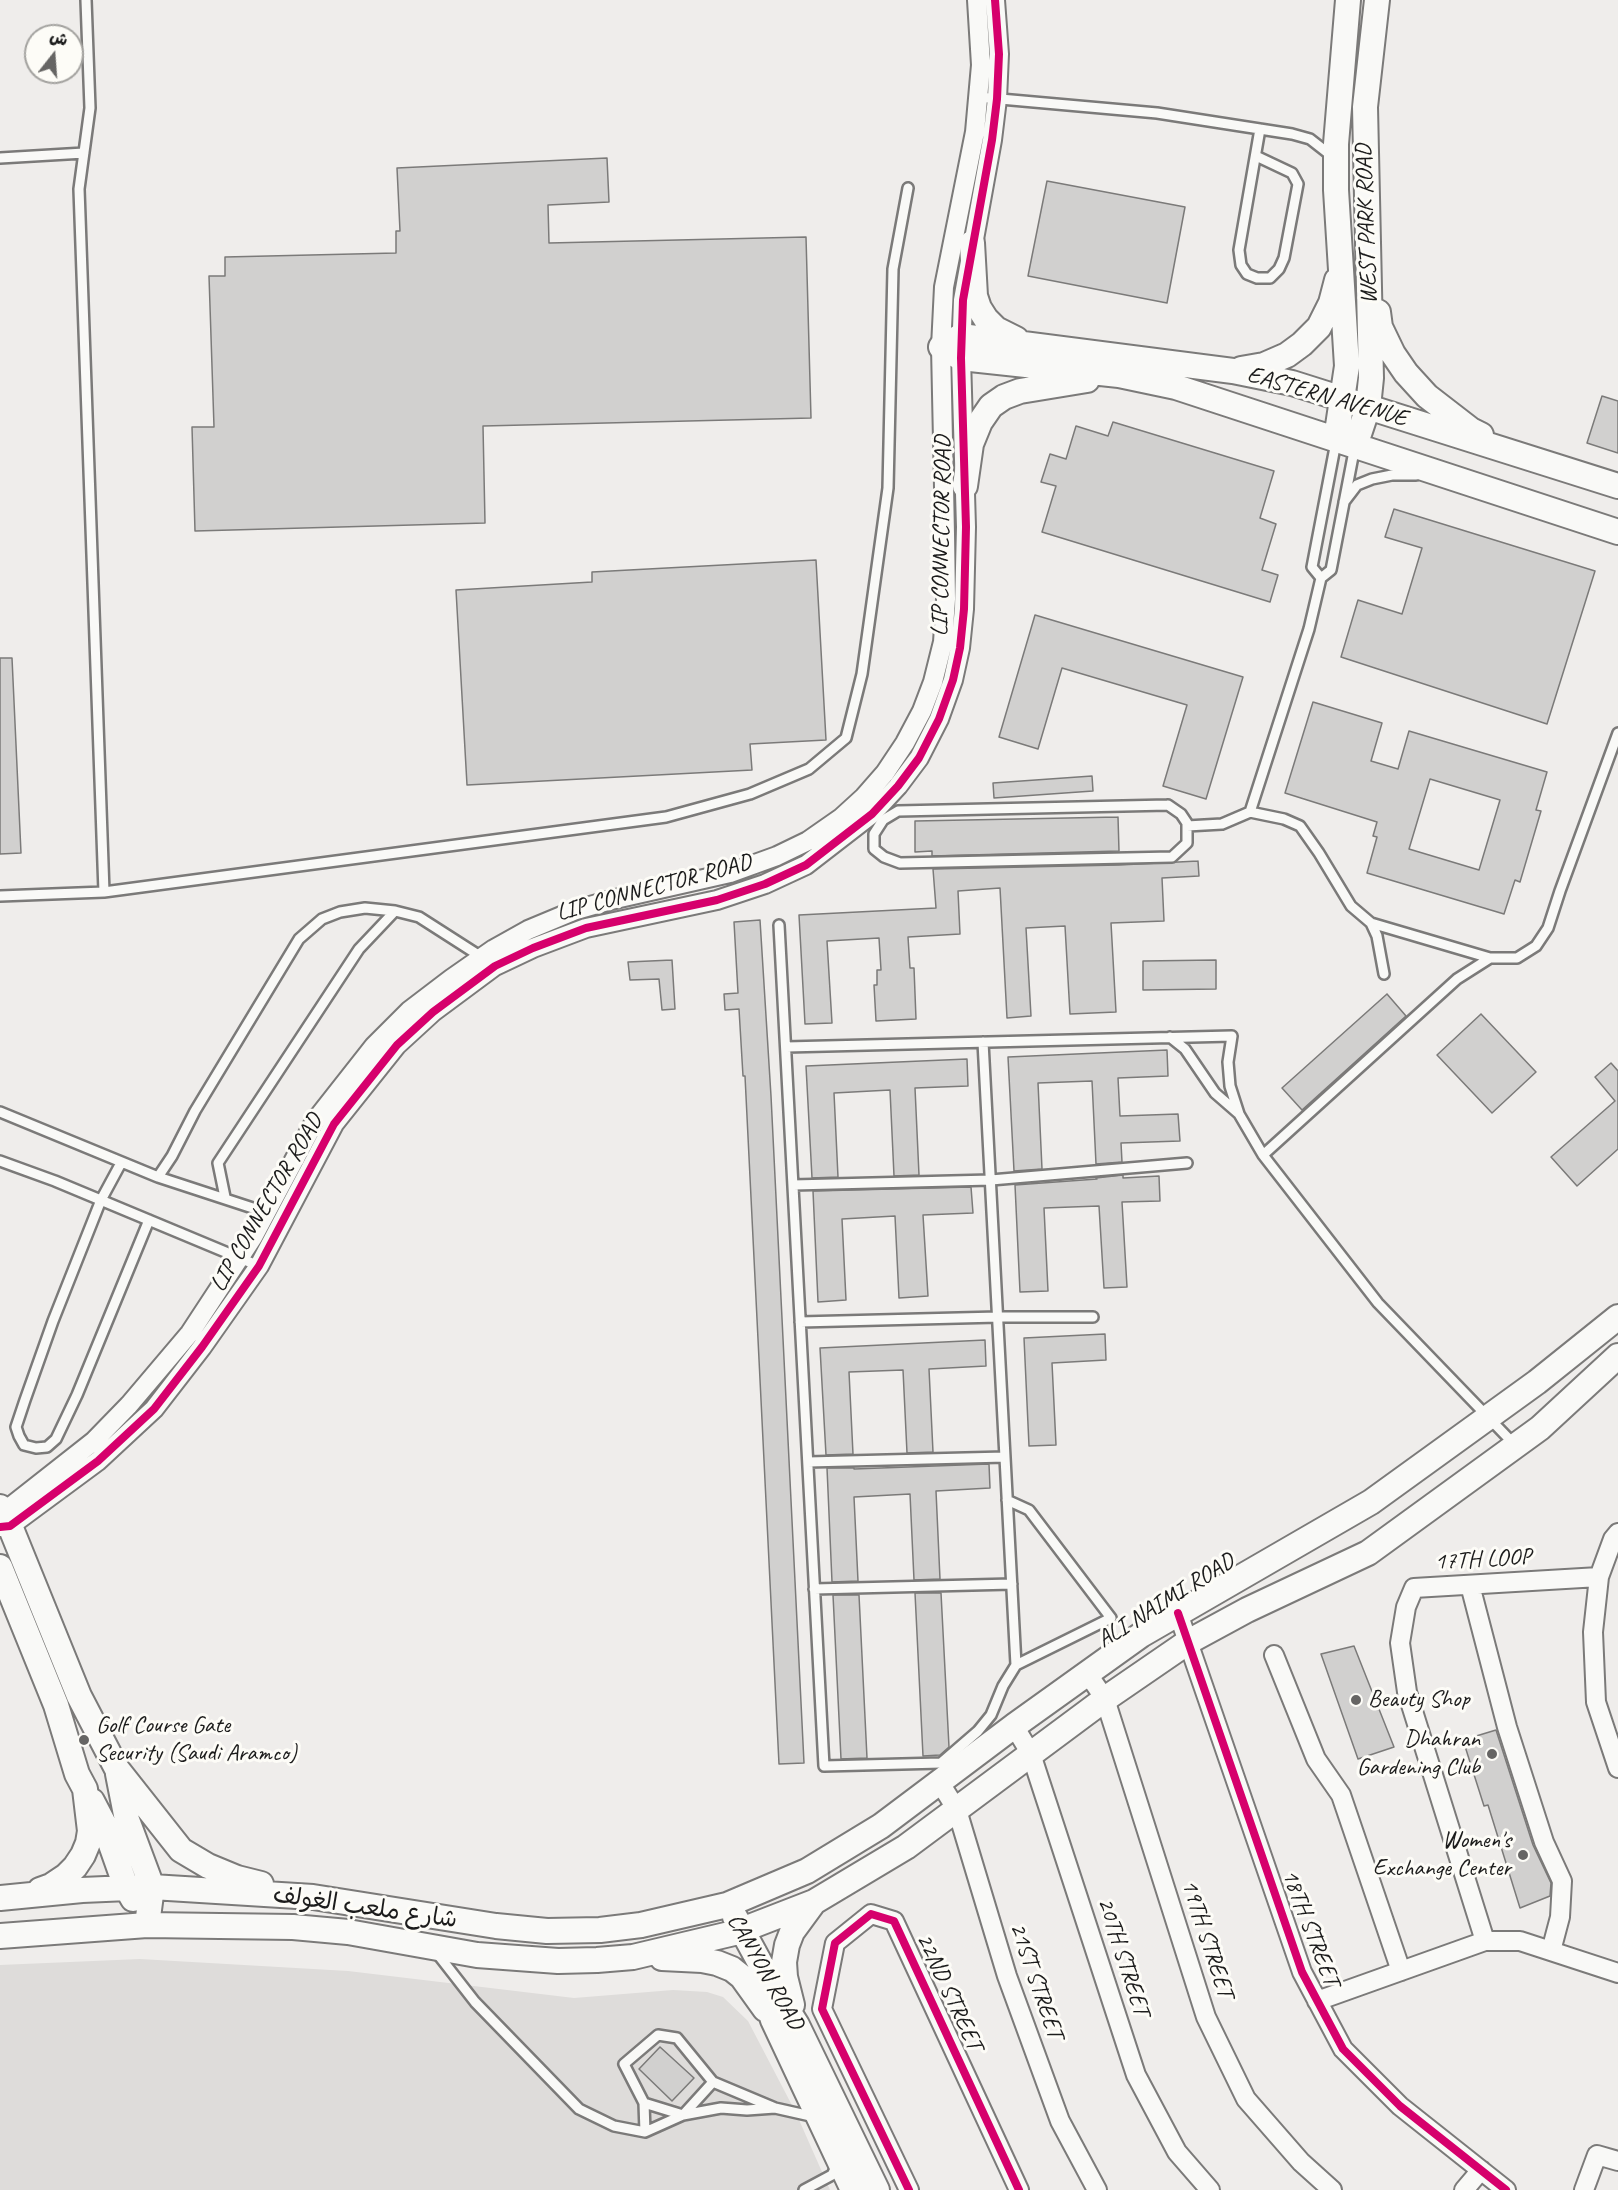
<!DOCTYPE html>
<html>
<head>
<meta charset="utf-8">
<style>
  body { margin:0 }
  #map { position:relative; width:1618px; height:2190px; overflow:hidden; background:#efedeb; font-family:Caveat,"Playpen Sans Arabic",sans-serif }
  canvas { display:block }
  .north { position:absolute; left:24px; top:24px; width:60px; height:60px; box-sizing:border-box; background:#fdfcf7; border:2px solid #a3a29f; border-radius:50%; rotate:17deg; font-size:16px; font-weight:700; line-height:24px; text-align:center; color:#1c1c1c }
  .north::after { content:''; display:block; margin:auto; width:21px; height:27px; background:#666564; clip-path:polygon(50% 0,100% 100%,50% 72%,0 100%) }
</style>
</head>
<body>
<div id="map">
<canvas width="1618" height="2190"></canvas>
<div class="north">ش</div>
</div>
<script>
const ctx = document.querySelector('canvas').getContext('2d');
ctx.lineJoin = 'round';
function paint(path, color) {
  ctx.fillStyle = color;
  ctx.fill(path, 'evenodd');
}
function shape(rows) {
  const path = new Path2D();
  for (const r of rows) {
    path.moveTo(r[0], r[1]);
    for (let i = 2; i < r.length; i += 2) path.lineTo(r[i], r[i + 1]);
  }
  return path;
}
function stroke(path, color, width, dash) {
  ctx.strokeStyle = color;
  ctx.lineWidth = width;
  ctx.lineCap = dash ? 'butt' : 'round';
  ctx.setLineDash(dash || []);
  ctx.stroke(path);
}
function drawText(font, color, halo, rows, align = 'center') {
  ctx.font = font + ' Caveat,"Playpen Sans Arabic",sans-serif';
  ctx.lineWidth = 6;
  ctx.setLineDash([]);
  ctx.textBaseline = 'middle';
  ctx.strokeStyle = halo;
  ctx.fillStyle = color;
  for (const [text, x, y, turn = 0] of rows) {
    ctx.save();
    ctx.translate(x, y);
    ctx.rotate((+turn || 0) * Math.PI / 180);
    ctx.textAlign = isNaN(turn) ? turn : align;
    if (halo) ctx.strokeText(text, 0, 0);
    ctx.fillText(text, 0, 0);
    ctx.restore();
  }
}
const green = shape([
  [140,1959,348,1971,574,1998,673,1990,707,1992,723,1997,748,2021,796,2113,830,2190,0,2190,0,1965]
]);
const building = shape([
  [607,158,609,202,548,205,549,243,806,237,811,418,483,426,485,523,195,531,192,427,214,427,209,276,225,276,225,257,396,253,396,231,400,231,397,168,607,158],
  [1047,181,1185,207,1167,303,1028,276,1047,181],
  [1602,396,1618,401,1618,453,1587,443,1602,396],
  [1113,422,1274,471,1260,518,1276,524,1262,570,1278,575,1270,602,1042,532,1056,486,1041,482,1050,454,1066,459,1076,426,1108,436,1113,422],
  [1394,509,1595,571,1547,724,1341,657,1358,600,1402,614,1422,548,1385,537,1394,509],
  [816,560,826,740,750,744,752,770,467,785,456,590,592,582,592,572,816,560],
  [1035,615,1243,677,1206,799,1163,786,1187,705,1062,668,1038,749,999,737,1035,615],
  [0,658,12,658,21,853,0,854,0,658],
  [1313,702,1382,723,1371,761,1398,769,1409,731,1547,772,1536,810,1541,811,1520,882,1515,880,1504,914,1367,873,1377,837,1373,836,1377,822,1285,793,1313,702],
  [1430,779,1500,800,1479,870,1409,849,1430,779],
  [1092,776,1093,791,994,798,993,783,1092,776],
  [1118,817,1119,851,932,856,932,851,915,852,915,821,1118,817],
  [1198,861,1199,876,1162,878,1164,921,1111,923,1116,1012,1070,1014,1065,926,1026,928,1031,1016,1007,1018,1000,888,958,891,960,934,908,937,910,968,914,968,916,1019,876,1021,874,985,877,985,877,970,881,970,879,938,827,941,832,1023,805,1024,799,915,936,908,933,869,1119,865,1198,861],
  [760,920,771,1096,804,1763,779,1764,745,1076,743,1076,739,1009,725,1010,724,994,738,993,734,922,760,920],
  [672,960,675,1009,662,1010,659,979,630,980,628,962,672,960],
  [1216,960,1216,989,1143,990,1143,961,1216,960],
  [1387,994,1406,1016,1302,1110,1282,1088,1387,994],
  [1481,1014,1536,1072,1492,1113,1437,1055,1481,1014],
  [1167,1050,1168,1076,1118,1078,1120,1116,1178,1114,1180,1141,1121,1143,1122,1162,1096,1164,1092,1081,1038,1083,1042,1169,1014,1171,1008,1057,1167,1050],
  [967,1059,968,1086,915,1088,919,1175,894,1176,890,1090,834,1093,838,1177,812,1178,806,1066,967,1059],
  [1611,1063,1618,1071,1618,1149,1577,1186,1551,1157,1615,1101,1595,1077,1611,1063],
  [1123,1175,1123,1178,1159,1176,1160,1201,1122,1202,1127,1287,1104,1288,1099,1206,1044,1208,1048,1291,1020,1292,1015,1185,1097,1179,1096,1178,1123,1175],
  [971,1187,973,1213,923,1215,928,1296,899,1298,895,1216,842,1219,846,1300,818,1302,813,1191,971,1187],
  [1105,1334,1106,1360,1052,1363,1056,1445,1029,1446,1024,1338,1105,1334],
  [985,1340,986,1366,929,1369,933,1452,907,1453,903,1370,849,1372,853,1454,826,1455,820,1348,985,1340],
  [989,1464,990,1488,936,1491,940,1579,914,1580,910,1494,854,1497,858,1581,832,1582,827,1468,854,1468,854,1469,989,1464],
  [915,1593,941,1593,949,1747,940,1755,923,1756,915,1593],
  [833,1595,859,1595,867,1758,841,1759,833,1595],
  [1354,1646,1394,1747,1358,1759,1321,1654,1354,1646],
  [1496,1730,1533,1845,1551,1883,1550,1896,1520,1908,1488,1805,1484,1806,1463,1740,1496,1730],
  [660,2047,694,2078,672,2101,639,2069,660,2047]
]);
const service = shape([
  [86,0,90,108,79,189,104,892,666,817,750,794,809,769,846,738,862,674,888,488,893,269,908,188],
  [978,97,1157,113,1292,134,1310,139,1333,157],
  [1256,156,1292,173,1298,184,1284,258,1279,269,1270,278,1257,278,1247,274,1241,265,1239,250,1260,129],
  [0,158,84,153],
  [1336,442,1312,567,1321,578,1331,570,1355,446],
  [1344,502,1357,485,1372,479,1392,475,1416,475],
  [1168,805,1181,814,1187,823,1187,843,1172,857,900,863,884,857,874,849,874,834,883,820,898,811,1168,805],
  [1250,812,1284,819,1300,826,1319,853,1351,906,1371,923,1490,958],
  [1187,826,1222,824,1250,812,1309,629,1321,578],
  [0,896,104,892],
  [1371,923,1377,936,1384,974],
  [779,925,824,1766,941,1763,978,1731,991,1715,1003,1686,1016,1665,1111,1618,1029,1510,1007,1500],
  [1170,1037,1185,1049,1215,1093,1238,1113],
  [983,1042,1016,1665],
  [786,1047,1232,1036,1228,1062,1230,1086,1239,1114,1263,1155,1378,1303,1514,1444],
  [0,1112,158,1177,172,1156,195,1111,299,939,322,919,340,912,365,908,395,911,419,917,483,958],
  [1263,1155,1457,979,1490,958,1517,958,1536,946,1548,928,1560,891,1618,733],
  [0,1161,55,1181,259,1266],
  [121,1163,101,1200,53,1321,25,1400,16,1427,19,1436,24,1445,36,1448,47,1447,56,1439,77,1395,149,1220],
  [158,1177,268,1213],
  [793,1185,991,1180,1187,1163],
  [225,1197,218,1163,359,949,395,911],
  [800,1322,998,1317,1093,1317],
  [808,1462,1005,1457],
  [814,1589,1012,1584],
  [436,1952,475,2002,579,2109,614,2126,645,2132,683,2115,721,2108,747,2110,775,2108],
  [713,2082,683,2115,644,2103,624,2064,658,2035,677,2038,713,2082,775,2108,815,2117],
  [644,2103,645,2132],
  [804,2190,832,2175,837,2165]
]);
const minor = shape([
  [0,1515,94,1441,129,1405,190,1333,253,1237,315,1121,374,1046,409,1011,451,979,494,949,528,930,576,910,611,900,730,873,777,856,808,841,841,818,864,797,885,773,905,743,922,711,933,682,943,642,946,599,945,534,941,347,944,287,975,132,981,65,977,0],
  [0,1527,10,1526,98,1461,154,1409,202,1347,259,1266,334,1124,397,1045,433,1012,495,966,533,948,586,928,717,900,765,884,806,865,872,814,898,786,919,758,939,719,953,680,960,648,964,609,966,527,961,358,963,300,992,140,997,99,999,54,995,0],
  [1618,1533,1613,1539,1599,1577,1593,1632,1596,1702,1618,1768],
  [1470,1585,1507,1727,1544,1842,1562,1881,1560,1917,1551,1951],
  [1178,1613,1302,1972,1343,2049,1400,2106,1506,2190],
  [1274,1655,1316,1759,1341,1795,1401,1971],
  [1087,1673,1105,1699,1206,2017,1246,2099,1301,2162,1332,2190],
  [1014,1726,1031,1754,1136,2075,1177,2152,1210,2190],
  [940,1783,957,1810,1007,1976,1060,2121,1097,2190],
  [1485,1941,1407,1692,1400,1643,1406,1607,1414,1588,1599,1577],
  [1317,2001,1485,1941,1520,1941,1618,1973],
  [909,2190,822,2009,835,1943,871,1914,894,1921,1019,2190],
  [1464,2190,1481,2170],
  [1584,2190,1597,2155,1618,2161]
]);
const secondary = shape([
  [972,243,975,296,979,308,986,319,996,329,1016,339],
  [1378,312,1380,327,1393,354,1406,373,1427,396,1471,430,1481,435],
  [941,347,961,358,1119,375,1176,387,1618,532],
  [941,347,961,336,1233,371,1292,383,1618,486],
  [1241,369,1264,365,1287,355,1302,344,1319,327,1331,303,1337,280],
  [1336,439,1347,366,1336,190,1336,144,1348,0],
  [1355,446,1368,407,1371,378,1365,107,1377,0],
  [965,486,971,444,980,422,991,406,1004,397,1020,391,1087,380],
  [0,1507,10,1526,79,1696,117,1769,181,1850,208,1866,237,1878,261,1884],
  [0,1567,56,1705,77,1774,85,1789,90,1831,88,1843,83,1855,75,1867,66,1876,51,1886,40,1890],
  [118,1774,127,1820,152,1887,147,1925],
  [92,1801,103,1822,126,1887,133,1899],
  [0,1898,82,1890,152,1887,313,1897,496,1926,547,1931,600,1930,641,1925,727,1905,807,1871,881,1826,1014,1726,1141,1635,1371,1502,1537,1382,1618,1317],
  [735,1917,772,1985,797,2025,877,2190],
  [0,1936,147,1925,293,1927,348,1932,477,1955,558,1961,597,1960,633,1957,734,1933,814,1902,906,1847,1105,1699,1188,1642,1247,1610,1368,1553,1540,1428,1618,1356],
  [662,1958,702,1960,717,1963,732,1969,742,1977,765,2009],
  [762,1987,773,2020,853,2190],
  [792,2005,785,1977,784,1962,787,1945,792,1932,814,1902]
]);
const cycleway = shape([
  [0,1527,10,1526,98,1461,154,1409,202,1347,259,1266,334,1124,397,1045,433,1012,495,966,533,948,586,928,717,900,765,884,806,865,872,814,898,786,919,758,939,719,953,680,960,648,964,609,966,527,961,358,963,300,992,140,997,99,999,54,995,0],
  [1178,1613,1302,1972,1343,2049,1400,2106,1506,2190],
  [909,2190,822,2009,835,1943,871,1914,894,1921,1019,2190]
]);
const markers = [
  [1356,1700,6,"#666564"],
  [84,1740,6,"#666564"],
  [1492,1754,6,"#666564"],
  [1523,1855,6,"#666564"]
];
const streetNames = [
  ["WEST PARK ROAD",1367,224,-92],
  ["EASTERN AVENUE",1327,397,16],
  ["LIP CONNECTOR ROAD",942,536,-89],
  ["LIP CONNECTOR ROAD",654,888,-15],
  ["LIP CONNECTOR ROAD",267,1203,-60],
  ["17TH LOOP",1483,1560,-3],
  ["ALI NAIMI ROAD",1166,1601,-32],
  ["شارع ملعب الغولف",365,1908,8],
  ["18TH STREET",1310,1928,69],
  ["19TH STREET",1207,1939,72],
  ["20TH STREET",1123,1957,72],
  ["CANYON ROAD",765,1972,60],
  ["21ST STREET",1036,1981,71],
  ["22ND STREET",949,1992,65]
];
const poiNames = [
  ["Beauty Shop",1368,1700],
  ["Golf Course Gate",96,1726],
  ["Security (Saudi Aramco)",96,1754],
  ["Dhahran",1480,1740,"right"],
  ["Gardening Club",1480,1768,"right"],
  ["Women's",1511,1841,"right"],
  ["Exchange Center",1511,1869,"right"]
];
paint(green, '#dedcda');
paint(building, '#d1d0cf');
stroke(building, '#7b7a79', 1.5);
stroke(service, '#7b7a79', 14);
stroke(minor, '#7b7a79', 22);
stroke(secondary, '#7b7a79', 28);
stroke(service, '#f9f9f7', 9);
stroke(minor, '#f9f9f7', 18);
stroke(secondary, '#f9f9f7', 24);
stroke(cycleway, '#d6006c', 8);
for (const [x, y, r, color] of markers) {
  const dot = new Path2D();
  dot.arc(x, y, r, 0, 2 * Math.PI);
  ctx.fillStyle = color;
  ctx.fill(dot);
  stroke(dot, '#fdfcf7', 2);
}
drawText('24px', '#1c1c1c', '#fdfcf7', streetNames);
drawText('24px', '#1c1c1c', '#fdfcf7', poiNames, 'left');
</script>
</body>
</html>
